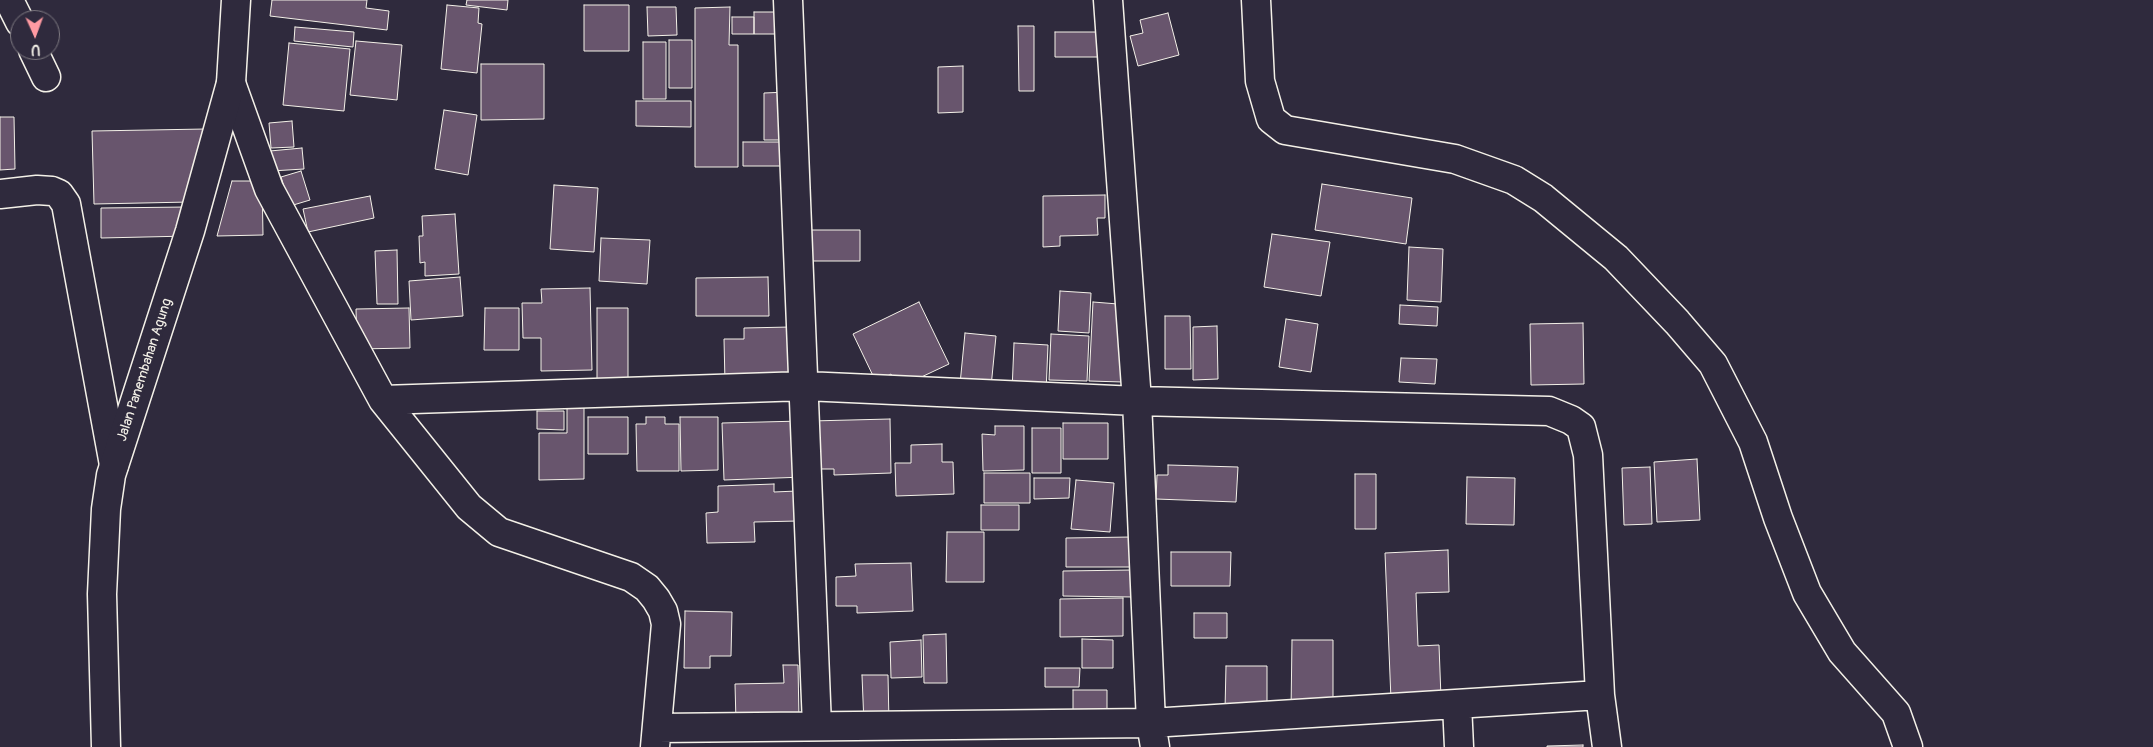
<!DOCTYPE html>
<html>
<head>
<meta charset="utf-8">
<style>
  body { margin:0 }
  #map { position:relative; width:2153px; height:747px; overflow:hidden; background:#2f2a3d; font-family:Pangolin,sans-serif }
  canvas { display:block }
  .north { position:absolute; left:10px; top:10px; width:50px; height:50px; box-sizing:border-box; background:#2f2a3d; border:1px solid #7e7a81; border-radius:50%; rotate:178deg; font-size:14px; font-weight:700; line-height:20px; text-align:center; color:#f4f1e8 }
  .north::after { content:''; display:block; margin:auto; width:18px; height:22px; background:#ff9aa2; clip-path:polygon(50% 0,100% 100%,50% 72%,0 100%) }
</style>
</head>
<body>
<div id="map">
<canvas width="2153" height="747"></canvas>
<div class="north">U</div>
</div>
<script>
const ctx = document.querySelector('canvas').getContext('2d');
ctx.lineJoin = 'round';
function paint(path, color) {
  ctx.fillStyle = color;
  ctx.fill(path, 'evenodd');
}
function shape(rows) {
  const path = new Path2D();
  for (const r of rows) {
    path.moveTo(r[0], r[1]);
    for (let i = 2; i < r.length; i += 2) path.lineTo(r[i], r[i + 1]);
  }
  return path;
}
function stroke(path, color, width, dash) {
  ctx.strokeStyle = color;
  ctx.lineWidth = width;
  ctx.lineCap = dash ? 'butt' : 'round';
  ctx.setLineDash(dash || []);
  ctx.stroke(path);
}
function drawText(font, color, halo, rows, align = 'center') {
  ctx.font = font + ' Pangolin,sans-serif';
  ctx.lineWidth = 5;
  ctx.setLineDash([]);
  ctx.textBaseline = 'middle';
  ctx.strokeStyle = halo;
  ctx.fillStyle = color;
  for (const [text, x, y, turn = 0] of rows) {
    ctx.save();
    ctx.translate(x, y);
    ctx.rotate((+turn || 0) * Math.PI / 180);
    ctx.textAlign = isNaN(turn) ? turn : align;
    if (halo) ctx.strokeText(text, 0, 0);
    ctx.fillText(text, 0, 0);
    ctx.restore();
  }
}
const building = shape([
  [272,0,367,0,366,8,389,11,387,30,270,16,272,0],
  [467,0,508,0,507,10,466,5,467,0],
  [447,5,479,8,478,23,482,24,477,73,441,69,447,5],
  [584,5,629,5,629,51,584,51,584,5],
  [647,7,676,7,677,35,648,36,647,7],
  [730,7,729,45,738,45,738,167,695,167,695,8,730,7],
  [754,12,788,12,788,34,754,34,754,12],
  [1168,13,1179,55,1138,66,1130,36,1143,33,1140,20,1168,13],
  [732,17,754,17,754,34,732,34,732,17],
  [1018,26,1034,26,1034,91,1019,91,1018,26],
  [295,27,354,32,353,47,294,41,295,27],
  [1055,32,1100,32,1101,57,1055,57,1055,32],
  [669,40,692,40,692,88,669,88,669,40],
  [356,41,402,45,397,100,350,95,356,41],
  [643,42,666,42,666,99,643,99,643,42],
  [289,43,350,49,344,111,283,105,289,43],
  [481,64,544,64,544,119,481,120,481,64],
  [963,66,963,112,938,113,938,67,963,66],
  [789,92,789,140,764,140,764,93,789,92],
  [636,101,691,101,691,127,636,126,636,101],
  [444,110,477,115,468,175,435,169,444,110],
  [0,117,14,117,15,169,0,170,0,117],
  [292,121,294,147,271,148,269,123,292,121],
  [206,129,207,156,196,156,190,202,94,204,92,131,206,129],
  [743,142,787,142,787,166,743,166,743,142],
  [302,148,304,169,271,171,270,151,302,148],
  [301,171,310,200,290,206,281,177,301,171],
  [232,181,262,181,263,235,217,236,232,181],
  [1322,184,1412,198,1406,244,1315,230,1322,184],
  [554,185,598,188,594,252,550,249,554,185],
  [1105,195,1105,218,1097,218,1098,235,1060,236,1060,246,1043,247,1043,196,1105,195],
  [370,196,374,218,308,232,303,209,370,196],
  [188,207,189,236,101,238,101,208,188,207],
  [455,214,459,274,425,276,425,262,420,263,419,236,423,236,422,216,455,214],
  [805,230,860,230,860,261,805,261,805,230],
  [1272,234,1330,242,1321,296,1264,287,1272,234],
  [601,238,650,240,647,284,599,281,601,238],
  [1409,247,1443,249,1441,302,1407,300,1409,247],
  [397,250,398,304,377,304,375,251,397,250],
  [460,277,463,316,411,320,409,281,460,277],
  [768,277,769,316,696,316,696,278,768,277],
  [590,288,592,370,541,371,541,338,523,338,522,303,542,303,541,289,590,288],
  [1060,291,1091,293,1089,333,1058,331,1060,291],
  [919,302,949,364,898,388,891,374,876,382,853,334,919,302],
  [1093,302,1118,304,1118,323,1126,323,1123,382,1089,381,1093,302],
  [1400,305,1438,307,1437,326,1399,324,1400,305],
  [409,308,410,348,357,349,356,309,409,308],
  [485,308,519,308,519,350,484,350,485,308],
  [597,308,628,308,628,388,597,388,597,308],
  [1165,316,1190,316,1191,369,1165,369,1165,316],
  [1286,319,1318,324,1311,372,1279,367,1286,319],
  [1583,323,1584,384,1531,385,1530,324,1583,323],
  [1217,326,1218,379,1193,380,1193,327,1217,326],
  [791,327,792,382,725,383,724,339,744,339,744,328,791,327],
  [965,333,996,336,991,387,960,384,965,333],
  [1051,334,1089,336,1087,381,1049,380,1051,334],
  [1014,343,1048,345,1046,392,1012,391,1014,343],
  [1401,358,1437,359,1435,384,1399,382,1401,358],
  [567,407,584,407,584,479,539,480,539,433,567,433,567,407],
  [537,411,564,411,564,430,537,429,537,411],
  [588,417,628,417,628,454,588,454,588,417],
  [646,417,665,417,665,424,679,424,679,471,637,471,636,424,646,424,646,417],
  [680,417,718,417,718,470,681,471,680,417],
  [890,419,891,473,834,475,834,469,813,469,811,421,890,419],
  [802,421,804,477,724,480,722,423,802,421],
  [1063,423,1108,423,1108,459,1063,459,1063,423],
  [995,426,1024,426,1024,470,983,471,982,434,995,435,995,426],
  [1032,428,1061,428,1061,473,1032,473,1032,428],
  [942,444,942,462,953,462,954,494,896,496,895,463,911,463,911,445,942,444],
  [1697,459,1700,520,1657,522,1654,462,1697,459],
  [1168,465,1238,467,1236,502,1156,499,1157,475,1168,475,1168,465],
  [1650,467,1652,524,1624,525,1622,468,1650,467],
  [984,473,1030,473,1030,503,984,503,984,473],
  [1355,474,1376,474,1376,529,1355,529,1355,474],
  [1467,477,1515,478,1514,525,1466,524,1467,477],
  [1034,478,1070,478,1069,498,1034,499,1034,478],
  [1076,480,1114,483,1110,532,1071,529,1076,480],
  [774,484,774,492,797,491,798,521,754,522,755,542,707,543,706,513,718,512,718,486,774,484],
  [981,505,1019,505,1019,530,981,530,981,505],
  [947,532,984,532,984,582,946,582,947,532],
  [1132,537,1132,567,1066,567,1066,538,1132,537],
  [1448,550,1449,592,1416,593,1418,646,1439,645,1441,698,1391,700,1385,553,1448,550],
  [1171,552,1231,552,1230,586,1171,586,1171,552],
  [911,563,913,611,857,613,857,606,836,606,836,577,856,576,855,564,911,563],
  [1133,570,1133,597,1063,596,1063,571,1133,570],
  [1123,598,1123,636,1060,637,1060,599,1123,598],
  [685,611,732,612,731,656,710,656,710,668,684,668,685,611],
  [1194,613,1227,613,1227,638,1194,638,1194,613],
  [946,634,947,683,924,683,923,635,946,634],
  [1082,639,1113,640,1113,668,1082,668,1082,639],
  [921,640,922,677,891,678,890,642,921,640],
  [1292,640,1333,640,1333,711,1291,711,1292,640],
  [783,665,798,665,799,720,736,722,735,684,784,683,783,665],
  [1226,666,1267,666,1267,710,1225,710,1226,666],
  [1045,668,1080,668,1079,687,1045,687,1045,668],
  [862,675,888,675,889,723,864,724,862,675],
  [1073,690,1107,690,1107,721,1073,722,1073,690],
  [1583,745,1583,747,1547,747,1547,746,1583,745]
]);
const minor = shape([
  [9,0,20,22],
  [788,0,817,726],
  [1108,0,1137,401,1151,723,1155,747],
  [1256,0,1260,81,1271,119,1285,130,1455,159,1514,180,1543,198,1616,258,1677,322,1713,364,1753,442,1778,518,1807,593,1842,652,1896,713,1908,747],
  [33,50,46,77],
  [231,83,269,189,383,400,469,507,499,532,631,577,647,588,656,599,663,611,666,624,655,747],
  [0,194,37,190,52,191,59,194,66,204,114,465],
  [383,400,805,386,1137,401,1549,411,1571,420,1581,427,1588,455,1600,695,1607,747],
  [1457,704,1459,747],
  [658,728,1151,723,1600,695]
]);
const tertiary = shape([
  [106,747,102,594,106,509,111,475,190,231,231,83,236,0]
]);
const streetNames = [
  ["Jalan Panembahan Agung",145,370,-72]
];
paint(building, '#68556d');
stroke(building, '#f4f1e8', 1);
stroke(minor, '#f4f1e8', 31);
stroke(tertiary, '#f4f1e8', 31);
stroke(minor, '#2f2a3d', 28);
stroke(tertiary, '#2f2a3d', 28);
drawText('14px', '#f4f1e8', '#2f2a3d', streetNames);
</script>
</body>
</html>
